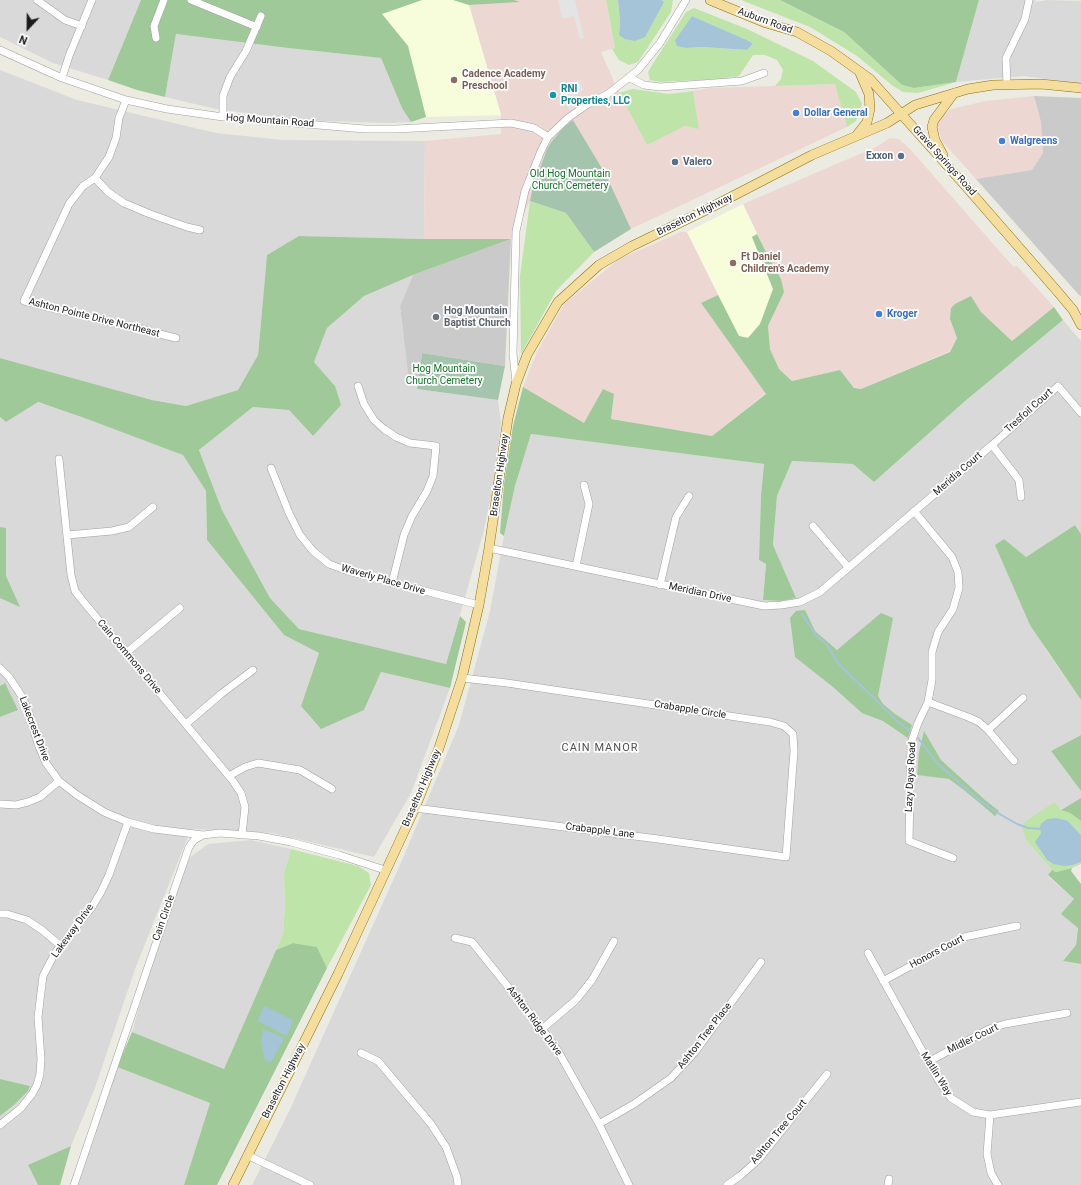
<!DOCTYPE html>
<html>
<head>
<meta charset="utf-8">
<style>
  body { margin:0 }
  #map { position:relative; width:1081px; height:1185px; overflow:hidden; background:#ecebe2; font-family:Roboto,sans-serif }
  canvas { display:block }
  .north { position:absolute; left:8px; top:8px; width:40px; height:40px; -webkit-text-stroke:3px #fff; paint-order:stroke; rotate:202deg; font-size:11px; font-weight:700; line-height:16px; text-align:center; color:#1c1c1c }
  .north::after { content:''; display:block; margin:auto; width:14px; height:18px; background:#1c1c1c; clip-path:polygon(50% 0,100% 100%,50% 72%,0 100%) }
</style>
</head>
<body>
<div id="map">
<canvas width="1081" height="1185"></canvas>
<div class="north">N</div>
</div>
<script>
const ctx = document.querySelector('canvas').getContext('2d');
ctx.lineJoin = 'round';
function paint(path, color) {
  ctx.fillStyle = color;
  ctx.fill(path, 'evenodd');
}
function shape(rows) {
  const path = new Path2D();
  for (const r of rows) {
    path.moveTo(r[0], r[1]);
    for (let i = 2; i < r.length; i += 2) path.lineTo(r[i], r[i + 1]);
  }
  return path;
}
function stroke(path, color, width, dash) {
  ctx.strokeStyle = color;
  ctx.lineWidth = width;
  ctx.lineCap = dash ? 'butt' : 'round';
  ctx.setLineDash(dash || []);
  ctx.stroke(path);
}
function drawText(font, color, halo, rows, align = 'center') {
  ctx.font = font + ' Roboto,sans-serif';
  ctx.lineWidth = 3.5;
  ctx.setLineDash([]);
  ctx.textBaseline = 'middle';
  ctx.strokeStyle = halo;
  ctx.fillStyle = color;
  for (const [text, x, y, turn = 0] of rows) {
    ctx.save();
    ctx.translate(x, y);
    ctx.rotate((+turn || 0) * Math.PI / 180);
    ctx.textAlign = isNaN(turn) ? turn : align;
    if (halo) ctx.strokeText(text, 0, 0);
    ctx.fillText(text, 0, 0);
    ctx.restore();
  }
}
const residential = shape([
  [0,0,141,0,108,80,53,63,0,37],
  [979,0,1035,0,1035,2,1048,0,1081,1,1081,84,1024,76,956,82],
  [176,34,288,48,381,58,402,107,411,122,389,123,296,120,216,109,165,97],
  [0,70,77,100,216,133,283,140,425,141,424,239,300,236,267,255,258,355,238,390,186,406,152,400,0,358],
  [413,275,400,306,409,380,418,381,417,389,498,400,501,423,494,482,483,534,446,664,299,629,270,598,222,510,199,450,253,407,289,410,313,436,335,386,314,362,327,328,364,296],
  [1063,320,1081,341,1081,534,1075,525,1026,557,1004,540,1045,648,1081,700,1081,735,1051,751,1081,791,1081,798,1061,810,1055,802,1026,840,1052,870,1048,876,1074,899,1078,928,1076,945,1063,961,1081,964,1081,1185,252,1185,291,1107,400,865,459,725,490,611,504,536,515,486,531,434,764,464,761,495,759,560,766,564,763,600,781,601,795,598,773,545,777,496,792,461,854,464,874,482,964,402],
  [37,402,87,419,183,454,206,491,207,540,284,635,319,653,301,706,364,710,381,672,450,688,411,793,374,857,272,833,191,829,135,969,95,1088,71,1146,28,1165,38,1185,0,1185,0,1116,14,1105,28,1091,30,1086,0,1079,0,717,17,709,4,683,0,686,0,417,6,422],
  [251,840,291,849,284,873,285,905,283,934,224,1069,132,1032,149,972,189,858,208,844],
  [117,1067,210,1103,184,1185,77,1185]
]);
const commercial = shape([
  [514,0,606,0,615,48,601,52,619,93,647,145,685,126,699,129,693,91,709,88,835,84,847,127,631,229,606,175,573,120,564,127,552,141,532,191,530,201,511,239,424,239,425,141,501,134,501,114,469,5,518,2],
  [1034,96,1041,122,1043,153,1032,170,976,179,942,141,937,126,939,118,951,109,986,101],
  [890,138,899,139,910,149,1001,253,1014,267,1017,266,1054,307,1012,341,981,312,971,296,950,319,957,338,950,351,861,389,854,388,840,370,792,381,779,369,770,349,768,326,773,316,781,279,770,260,743,204,876,147],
  [681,232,687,232,718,295,701,303,766,393,712,436,611,419,614,394,584,423,523,387,537,352,564,304,619,259]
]);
const education = shape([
  [422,0,453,0,469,5,501,115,426,117,408,46,382,14],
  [743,204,757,234,752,237,773,289,760,324,748,338,739,336,687,232]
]);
const religious = shape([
  [1034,96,1081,98,1081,296,1079,295,976,179,1032,170,1043,153,1041,122],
  [511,239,505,366,422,353,418,381,409,381,400,306,413,275]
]);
const grass = shape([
  [606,0,618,0,620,22,619,35,664,2,662,0,673,0,671,12,638,62,629,65,619,60,612,49,615,48],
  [741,0,780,0,844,32,902,85,914,88,956,82,918,93,903,92,893,86,857,56,810,27],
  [694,8,747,29,813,61,856,92,862,104,856,121,847,127,835,84,775,86,781,79,783,70,777,60,765,55,753,55,739,76,721,79,660,82,650,80,648,72,654,62,686,12],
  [692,16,749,41,753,44,747,50,702,47,686,48,675,40],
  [633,89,669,94,693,91,699,129,685,126,647,145,619,93],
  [530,201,566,213,594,252,556,291,521,354,520,276],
  [1055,802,1061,810,1070,813,1081,821,1081,835,1068,821,1042,831,1041,834,1038,837,1042,853,1047,860,1053,864,1073,865,1081,862,1081,864,1072,868,1056,872,1052,870,1026,840,1022,826,1027,820],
  [291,849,358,866,369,873,371,885,327,968,317,947,293,943,276,950,283,934,285,905,284,873]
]);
const forest = shape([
  [141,0,422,0,382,14,408,46,426,117,411,122,402,108,381,58,288,48,176,34,165,97,137,90,108,80],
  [453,0,514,0,520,2,469,5],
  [780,0,979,0,956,82,914,88,902,85,844,32],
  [757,234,770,260,781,279,784,292,768,326,770,349,779,369,792,381,840,370,854,388,861,389,950,352,957,338,950,319,951,308,955,304,971,296,981,312,1012,341,1054,307,1063,320,964,402,874,482,853,464,792,461,777,496,773,545,796,598,781,601,763,600,766,564,759,560,761,495,764,464,531,434,515,486,504,536,500,533,504,484,513,426,523,387,584,423,603,389,614,394,611,419,712,436,766,394,701,303,718,295,739,336,748,338,760,324,773,289,752,237],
  [299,236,424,239,511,239,413,275,364,296,327,328,314,362,335,386,341,405,313,436,289,410,253,407,199,450,222,510,270,598,299,629,446,664,460,616,466,622,450,688,381,672,364,710,321,729,301,706,319,653,284,635,207,540,206,491,183,455,87,419,38,402,6,422,0,417,0,358,152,400,186,406,238,390,258,355,267,255],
  [1075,525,1081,534,1081,700,1030,625,995,545,1004,539,1026,557],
  [0,527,6,528,6,576,20,607,0,598],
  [805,610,815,631,837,650,881,613,893,618,878,696,883,704,895,714,912,725,908,738,883,721,862,713,833,687,795,657,790,618,796,611],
  [5,683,18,710,0,717,0,686],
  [924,731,941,760,985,800,999,811,995,816,964,790,949,779,917,775,919,752],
  [1081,735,1081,791,1051,751],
  [1081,798,1081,821,1070,813,1061,810],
  [1072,868,1071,871,1081,884,1081,964,1063,961,1076,945,1078,928,1061,914,1074,899,1048,875,1052,870,1056,872],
  [293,943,317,947,327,968,217,1185,184,1185,210,1103,117,1067,132,1032,224,1069,276,950],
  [0,1079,30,1086,28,1091,14,1105,0,1116],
  [71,1146,60,1185,38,1185,28,1165]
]);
const cemetery = shape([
  [573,120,606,175,631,229,594,252,566,213,530,201,532,191,547,149,552,141,564,127],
  [422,353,505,366,498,400,417,389]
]);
const parking = shape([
  [558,0,575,0,584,38,580,39,574,16,562,19],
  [579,80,584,90,572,98,573,103,576,107,570,111,564,99,562,88]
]);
const water = shape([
  [618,0,662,0,664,2,645,37,635,41,625,39,619,35,620,22],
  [692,16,749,41,753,44,747,50,702,47,686,48,677,46,675,40],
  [1057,818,1068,821,1081,835,1081,862,1073,865,1064,866,1053,864,1047,860,1035,842,1041,833,1040,826,1042,823,1047,819],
  [264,1006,293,1020,287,1036,258,1021],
  [263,1029,284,1038,271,1062,265,1060,261,1042]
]);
const stream = shape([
  [802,614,816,635,827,645,838,663,897,721,910,731],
  [918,738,937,763,979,800,996,812,1017,824,1028,828,1042,829]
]);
const minor = shape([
  [37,0,65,20,82,26],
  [191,0,257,27],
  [156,38,154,26,164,0],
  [0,50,62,78,126,100,167,109,223,117,365,129,396,129,511,123,534,128,548,137],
  [62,78,69,56,92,0],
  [630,78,644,85,660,87,742,81,764,73],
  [1007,85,1006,58,1025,19,1029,0],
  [126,100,119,118,116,138,109,157,95,178,83,186,69,204,24,301,176,338],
  [223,117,223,96,230,77,246,51,261,16],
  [95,178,108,192,124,203,150,214,187,227,200,230],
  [516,383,513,353,516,231,525,191,541,151,548,137,568,118,588,104,608,94,638,70,660,43,686,0],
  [358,386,364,404,374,420,384,429,396,437,410,443,436,446,433,476,427,491,412,516,404,535,392,583],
  [992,445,1019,480,1021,497],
  [59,459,71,575,75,591,82,600,233,781,241,793,245,807,242,835],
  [271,468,289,513,300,535,313,551,329,564,348,571,479,605],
  [914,511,952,557,958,572,959,588,953,609,938,632,932,652,932,680,928,702,918,723,911,743,909,841,953,858],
  [813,526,848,567],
  [67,535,112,531,129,527,153,507],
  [489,548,764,606,781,605,800,602,820,592,992,445,1058,386,1081,413],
  [576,566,589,504,584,485],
  [660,585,676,517,689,496],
  [126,653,180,608],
  [0,668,9,677,23,698,30,717,38,744,46,763,59,781,77,795,104,812,128,822,154,829,203,835],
  [928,702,968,717,979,722,988,730,1014,761],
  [186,724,221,694,253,670],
  [988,730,1023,698],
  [229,776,245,767,258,763,300,770,332,789],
  [0,804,16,805,28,802,40,797,59,781],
  [415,808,658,839,786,857,794,751,793,734,784,726,770,722,507,683,462,678],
  [0,914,7,914,27,920,42,930,61,946],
  [455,938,472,942,542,1029,558,1051,599,1124,629,1185],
  [868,953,939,1081,951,1098,973,1112,990,1115,1081,1102],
  [883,981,964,937,1017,926],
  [542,1029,576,1000,592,980,614,941],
  [361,1053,378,1061,431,1124,446,1147,457,1177,458,1185],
  [928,1062,989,1029,1005,1024,1067,1013],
  [990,1115,987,1154,991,1173,998,1185],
  [599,1124,634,1104,671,1078,695,1052,761,962],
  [0,1125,21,1108,32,1094,37,1085,40,1074,41,1059,38,1017,43,976,55,953,92,907,101,892,109,875,128,822],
  [247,1155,310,1185],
  [74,1185,170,902,189,847,194,840,203,835,220,833,259,836,291,842,339,855,385,870],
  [727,1185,740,1176,759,1159,827,1074],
  [888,1185,889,1179]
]);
const major = shape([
  [710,0,766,23,797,32,831,51,870,79,969,190,1057,291,1073,310,1081,325],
  [856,136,867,122,870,109,869,94,860,73],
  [943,155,935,140,932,127,934,120,954,93],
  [233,1185,338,974,415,808,439,748,462,678,479,605,489,548,508,418,516,384,527,355,558,302,599,265,632,246,704,211,812,155,887,123,915,105,968,89,993,85,1041,84,1081,88]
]);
const markers = [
  [454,80,4,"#8d6e63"],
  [553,95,4,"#0f9aa8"],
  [796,113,4,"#3f7fe0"],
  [1002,141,4,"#3f7fe0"],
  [901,156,4,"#5c6f8a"],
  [675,162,4,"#5c6f8a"],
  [733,263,4,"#8d6e63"],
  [879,314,4,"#3f7fe0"],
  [436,317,4,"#6b7280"]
];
const streetNames = [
  ["Auburn Road",765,21,20],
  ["Hog Mountain Road",270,121,4],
  ["Gravel Springs Road",944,161,48],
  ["Braselton Highway",695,215,-26],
  ["Ashton Pointe Drive Northeast",94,318,14],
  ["Tresfoil Court",1029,411,-42],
  ["Meridia Court",958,474,-41],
  ["Braselton Highway",500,475,-82],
  ["Waverly Place Drive",383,580,16],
  ["Meridian Drive",700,593,12],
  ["Cain Commons Drive",129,657,50],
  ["Crabapple Circle",690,710,9],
  ["Lakecrest Drive",34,729,69],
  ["Lazy Days Road",911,777,-87],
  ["Braselton Highway",422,788,-67],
  ["Crabapple Lane",600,831,7],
  ["Cain Circle",164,918,-71],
  ["Lakeway Drive",73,931,-54],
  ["Honors Court",937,952,-28],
  ["Ashton Ridge Drive",534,1021,53],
  ["Ashton Tree Place",705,1036,-52],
  ["Midler Court",973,1039,-26],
  ["Matlin Way",936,1074,58],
  ["Braselton Highway",284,1081,-63],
  ["Ashton Tree Court",779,1132,-50]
];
const educationNames = [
  ["Cadence Academy",462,74],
  ["Preschool",462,86],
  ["Ft Daniel",741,257],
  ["Children's Academy",741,269]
];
const cultureNames = [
  ["RNI",561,89],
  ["Properties, LLC",561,101]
];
const shopNames = [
  ["Dollar General",804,113],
  ["Walgreens",1010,141],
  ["Kroger",887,314]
];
const serviceNames = [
  ["Exxon",893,156],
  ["Valero",683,162,"left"]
];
const parkNames = [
  ["Old Hog Mountain",570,174],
  ["Church Cemetery",570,186],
  ["Hog Mountain",444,369],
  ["Church Cemetery",444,381]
];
const worshipNames = [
  ["Hog Mountain",444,311],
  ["Baptist Church",444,323]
];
const neighbourhoodNames = [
  ["CAIN MANOR",600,748]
];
paint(residential, '#dad9d9');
paint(commercial, '#edd7d2');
paint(education, '#f7fcdb');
paint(religious, '#cacaca');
paint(grass, '#bee4aa');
paint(forest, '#a0c999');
paint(cemetery, '#a5c4ae');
paint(parking, '#e4e4e4');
paint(water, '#a5c4d8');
stroke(stream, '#a5c4d8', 2);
stroke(minor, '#a0a0a0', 8);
stroke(major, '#89720a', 10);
stroke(minor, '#fff', 7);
stroke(major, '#f5dd9e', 9);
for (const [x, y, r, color] of markers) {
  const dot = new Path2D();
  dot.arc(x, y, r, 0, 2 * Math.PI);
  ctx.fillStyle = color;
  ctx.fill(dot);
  stroke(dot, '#fff', 1.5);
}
drawText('10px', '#1c1c1c', '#fff', streetNames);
drawText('bold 10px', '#785e54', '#fff', educationNames, 'left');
drawText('bold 10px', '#0d838f', '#fff', cultureNames, 'left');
drawText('bold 10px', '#366cbe', '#fff', shopNames, 'left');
drawText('bold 10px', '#4e5e75', '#fff', serviceNames, 'right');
drawText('10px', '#127128', '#fff', parkNames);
drawText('bold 10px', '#5b616d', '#fff', worshipNames, 'left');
ctx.letterSpacing = '1px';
drawText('11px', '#4f4f4f', '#fff', neighbourhoodNames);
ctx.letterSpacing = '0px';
</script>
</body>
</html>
